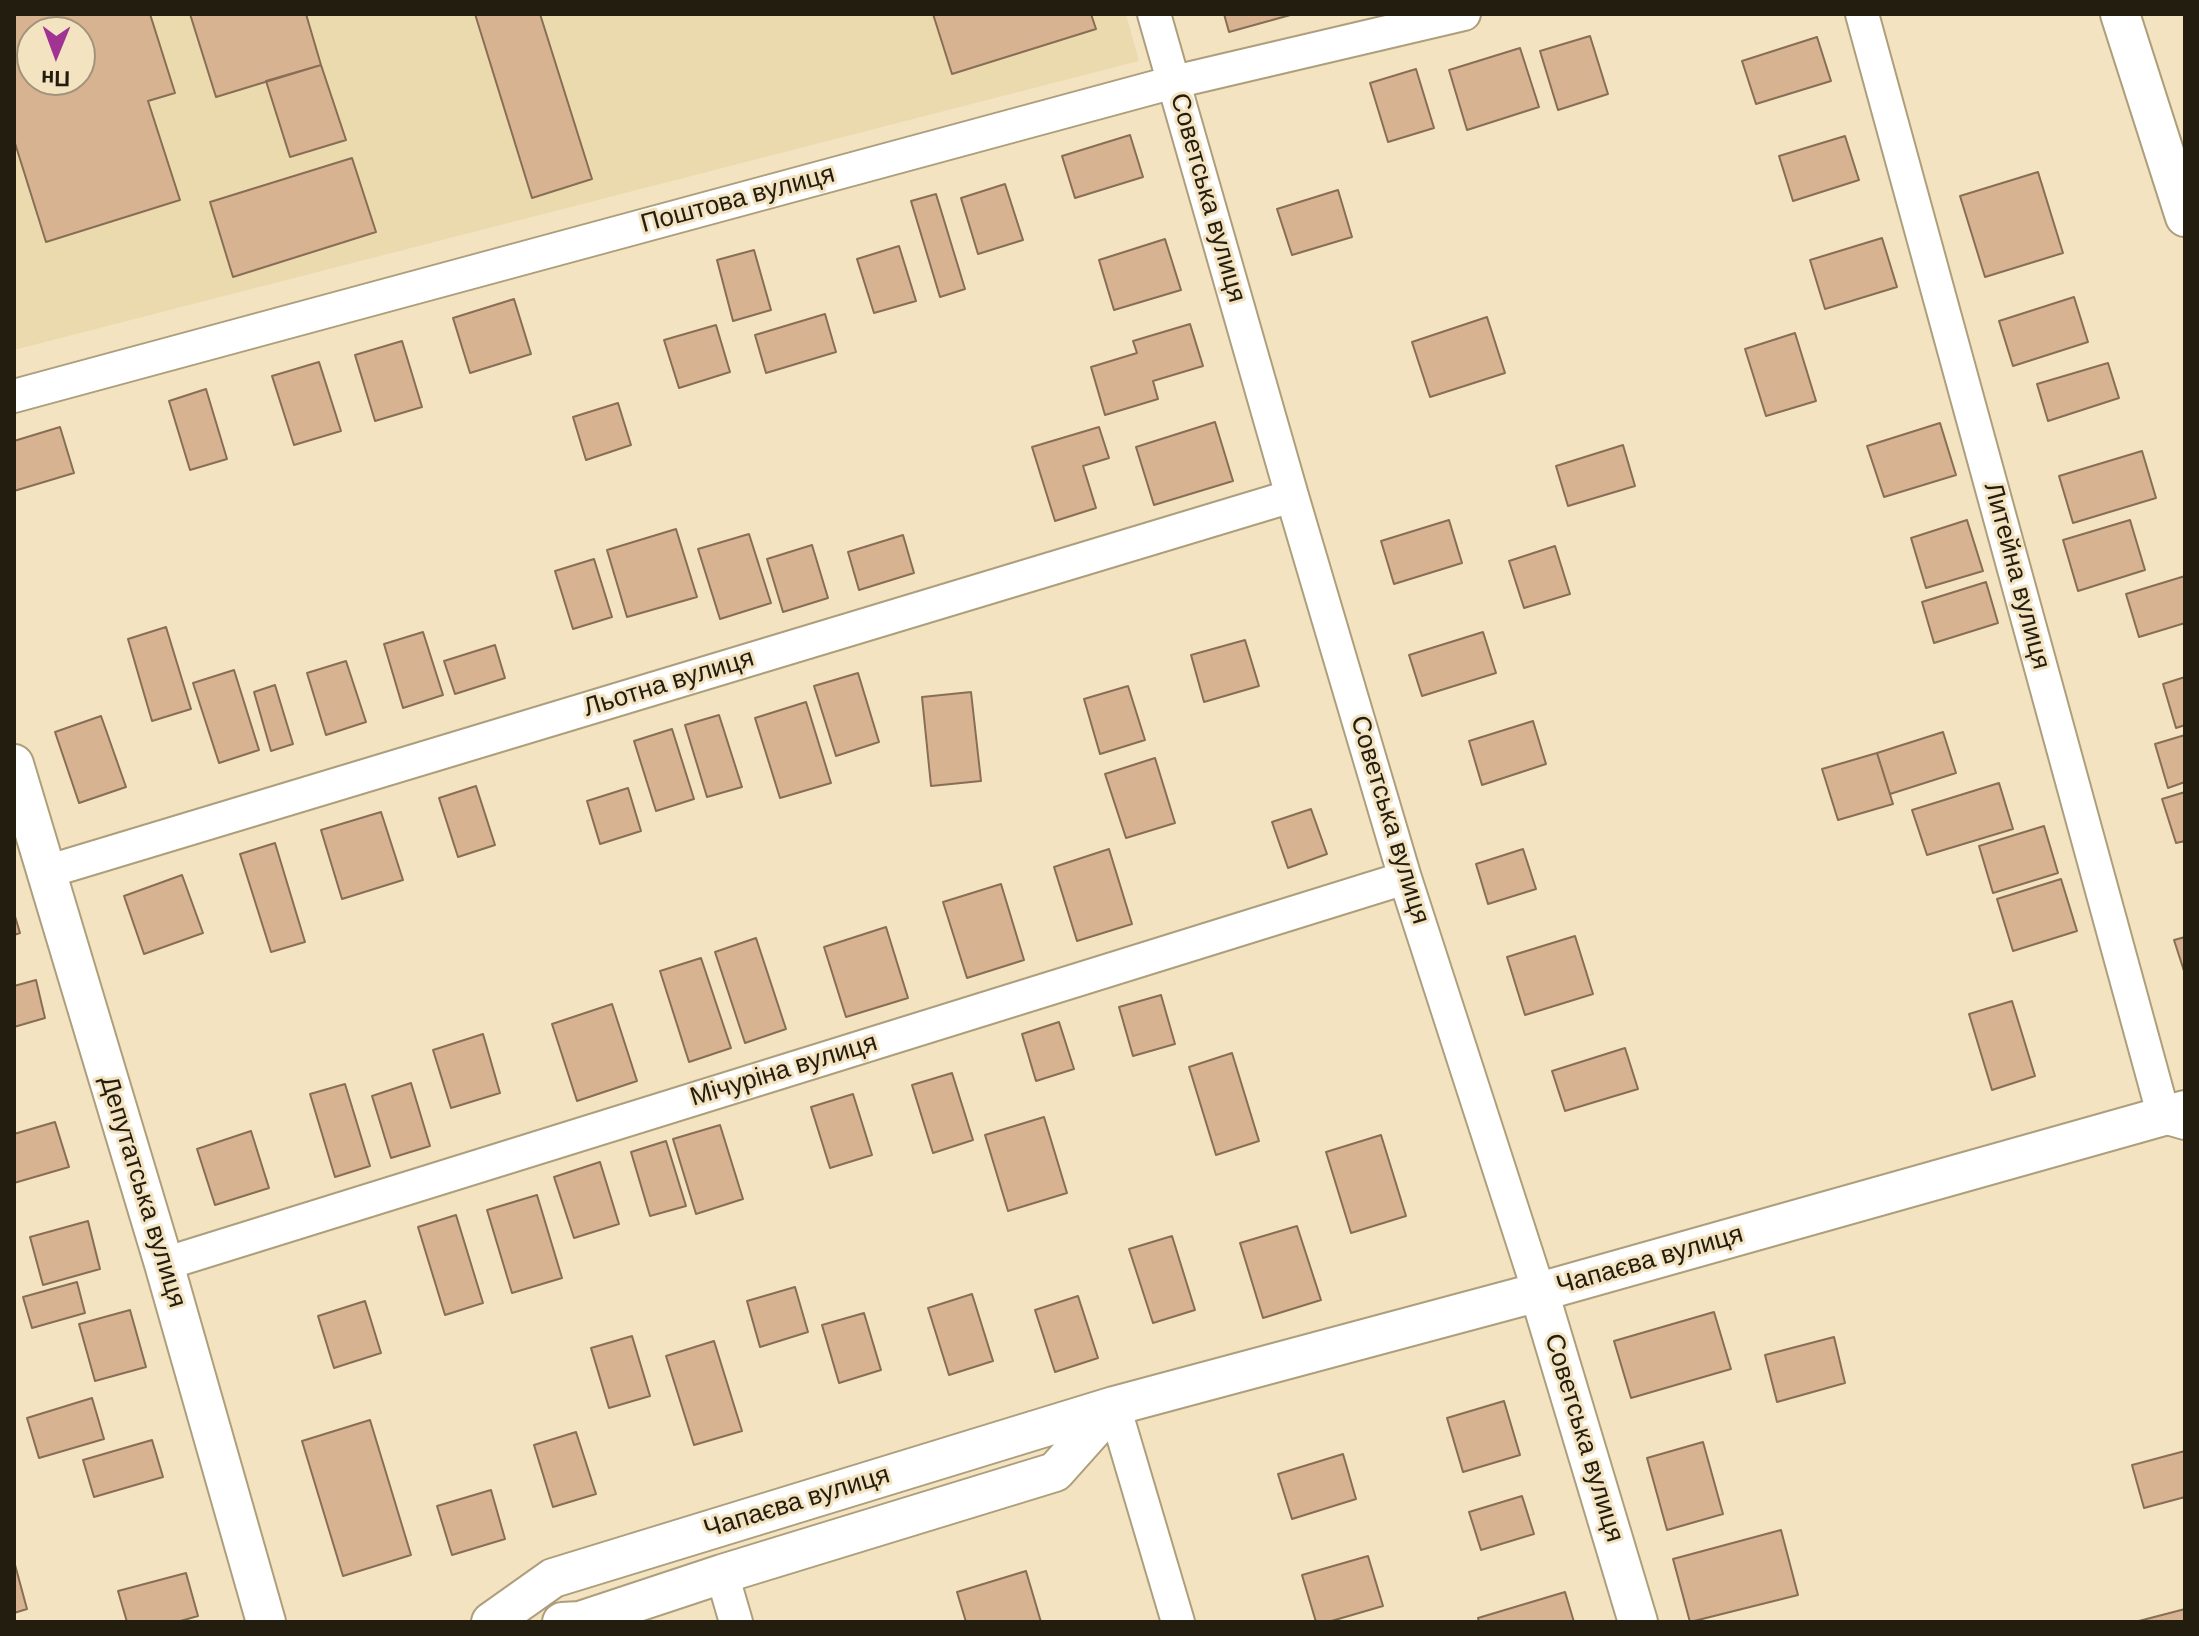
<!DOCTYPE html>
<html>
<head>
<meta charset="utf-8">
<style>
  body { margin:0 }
  #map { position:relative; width:2199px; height:1636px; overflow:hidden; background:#f3e3c0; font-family:"DM Sans",sans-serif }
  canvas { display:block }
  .frame { position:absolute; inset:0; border:16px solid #231d10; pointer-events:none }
  .north { position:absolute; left:16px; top:16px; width:80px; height:80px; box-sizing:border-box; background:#f3e3c0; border:2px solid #a0947a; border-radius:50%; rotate:181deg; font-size:22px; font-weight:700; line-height:32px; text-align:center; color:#231d10 }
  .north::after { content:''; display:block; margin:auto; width:28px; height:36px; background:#a13493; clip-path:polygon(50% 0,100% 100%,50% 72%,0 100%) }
</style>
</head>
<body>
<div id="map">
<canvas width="2199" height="1636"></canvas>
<div class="frame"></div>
<div class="north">Пн</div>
</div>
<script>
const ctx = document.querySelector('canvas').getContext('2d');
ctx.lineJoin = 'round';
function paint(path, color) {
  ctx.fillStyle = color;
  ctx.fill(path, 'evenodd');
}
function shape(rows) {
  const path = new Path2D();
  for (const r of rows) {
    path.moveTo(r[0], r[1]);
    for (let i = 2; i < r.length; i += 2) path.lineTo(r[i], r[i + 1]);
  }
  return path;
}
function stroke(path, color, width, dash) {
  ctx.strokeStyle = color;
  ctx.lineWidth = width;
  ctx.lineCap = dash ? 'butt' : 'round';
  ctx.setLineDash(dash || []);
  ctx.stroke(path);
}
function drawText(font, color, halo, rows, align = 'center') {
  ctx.font = font + ' "DM Sans",sans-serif';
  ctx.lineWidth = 6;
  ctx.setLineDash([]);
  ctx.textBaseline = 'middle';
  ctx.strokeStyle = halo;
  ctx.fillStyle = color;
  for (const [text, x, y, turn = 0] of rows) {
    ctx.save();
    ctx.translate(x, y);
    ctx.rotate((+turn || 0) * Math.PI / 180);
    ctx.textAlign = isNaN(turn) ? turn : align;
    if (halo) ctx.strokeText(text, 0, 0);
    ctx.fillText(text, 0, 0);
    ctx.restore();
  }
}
const built = shape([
  [14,14,1126,14,1139,61,14,350],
  [32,32,80,32,80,80,32,80]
]);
const building = shape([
  [14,14,150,14,175,93,148,101,180,200,46,242,14,140,14,14],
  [32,32,80,32,80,80,32,80,32,32],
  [190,14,306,14,321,65,216,97,190,14],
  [475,14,540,14,592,179,532,198,475,14],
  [933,14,1091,14,1096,29,952,74,933,14],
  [1224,14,1294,14,1229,32,1224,14],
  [1590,36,1608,94,1558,110,1540,51,1590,36],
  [1817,37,1831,81,1756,104,1742,61,1817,37],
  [1520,48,1539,107,1467,130,1449,70,1520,48],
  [321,65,346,140,290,157,266,81,321,65],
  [1416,69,1434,128,1388,142,1370,83,1416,69],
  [1130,135,1143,177,1075,198,1062,156,1130,135],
  [1845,136,1859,180,1793,201,1779,156,1845,136],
  [352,158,376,232,233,277,210,202,352,158],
  [2038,172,2063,253,1985,277,1960,196,2038,172],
  [1005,184,1023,240,978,254,961,198,1005,184],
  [1338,190,1352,237,1292,255,1277,209,1338,190],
  [936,194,965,289,940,297,911,201,936,194],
  [1882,238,1897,287,1825,309,1810,260,1882,238],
  [1165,239,1181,290,1114,310,1099,260,1165,239],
  [899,246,916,301,874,313,857,259,899,246],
  [754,250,771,310,733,321,717,260,754,250],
  [2074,297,2088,342,2013,366,1999,321,2074,297],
  [514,299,531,354,470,373,453,318,514,299],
  [825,314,836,352,766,373,755,335,825,314],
  [1487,317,1505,373,1430,397,1412,342,1487,317],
  [1190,324,1203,366,1153,381,1158,399,1105,415,1091,367,1137,353,1133,341,1190,324],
  [716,325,730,372,679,388,664,340,716,325],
  [1795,333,1816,401,1766,416,1745,349,1795,333],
  [402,341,422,407,375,421,355,355,402,341],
  [319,362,341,431,294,445,272,376,319,362],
  [2108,363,2119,398,2048,421,2037,384,2108,363],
  [206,389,227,459,190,470,169,401,206,389],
  [618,403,631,445,586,460,573,417,618,403],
  [1215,422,1233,481,1154,505,1136,447,1215,422],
  [1940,423,1956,475,1884,497,1867,446,1940,423],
  [60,427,74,473,14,491,14,441,60,427],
  [1099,427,1109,458,1083,466,1096,508,1055,521,1032,447,1099,427],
  [1623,445,1635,486,1568,506,1556,466,1623,445],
  [2142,451,2156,498,2073,523,2059,476,2142,451],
  [1449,520,1462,563,1394,584,1381,541,1449,520],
  [1967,520,1983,571,1926,588,1911,538,1967,520],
  [2130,520,2145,570,2078,591,2063,540,2130,520],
  [676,529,697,597,627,617,607,550,676,529],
  [749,534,771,603,720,619,698,549,749,534],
  [903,535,914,573,859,590,848,552,903,535],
  [812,545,828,598,783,612,767,559,812,545],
  [1555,546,1570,594,1524,608,1509,561,1555,546],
  [594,559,612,617,573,629,555,571,594,559],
  [2185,576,2185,623,2139,637,2126,594,2185,576],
  [1986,582,1998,623,1934,643,1922,602,1986,582],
  [166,627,191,709,152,721,128,639,166,627],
  [423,632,443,695,403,708,384,644,423,632],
  [1483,632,1496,673,1422,696,1409,655,1483,632],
  [1245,640,1259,686,1204,702,1191,655,1245,640],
  [495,645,505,678,455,694,444,661,495,645],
  [346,661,366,722,326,735,307,673,346,661],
  [234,670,259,750,219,763,193,683,234,670],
  [858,673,879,742,836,756,814,686,858,673],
  [2185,677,2185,725,2176,728,2163,684,2185,677],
  [275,685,293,744,271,751,254,692,275,685],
  [1128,686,1145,740,1100,754,1084,699,1128,686],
  [971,692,981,781,931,786,922,697,971,692],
  [806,702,831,783,780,798,755,718,806,702],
  [719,715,742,787,707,797,685,725,719,715],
  [101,716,126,787,79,803,55,732,101,716],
  [1533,721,1546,764,1482,785,1469,741,1533,721],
  [672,729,694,799,656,811,634,741,672,729],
  [1943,732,1956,773,1890,794,1877,753,1943,732],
  [2185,735,2185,782,2168,788,2155,744,2185,735],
  [1877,753,1893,804,1838,820,1822,769,1877,753],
  [1155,758,1175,823,1126,838,1105,774,1155,758],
  [1999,783,2013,829,1927,855,1912,810,1999,783],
  [476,786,495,845,458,857,439,798,476,786],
  [628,788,641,831,600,844,587,801,628,788],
  [2185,792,2185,841,2176,843,2162,799,2185,792],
  [1311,809,1327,854,1288,868,1272,822,1311,809],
  [381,812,403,880,342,899,321,830,381,812],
  [2044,826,2058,873,1993,893,1979,846,2044,826],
  [275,843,305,942,271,952,240,854,275,843],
  [1109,849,1132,924,1077,941,1054,867,1109,849],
  [1523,849,1536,889,1488,904,1476,864,1523,849],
  [182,875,203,933,144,954,124,896,182,875],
  [2061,879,2077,931,2013,951,1997,899,2061,879],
  [1001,884,1024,960,967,978,943,902,1001,884],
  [14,913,20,933,14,935,14,913],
  [886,927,908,998,846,1017,824,947,886,927],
  [1575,936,1593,994,1525,1015,1507,957,1575,936],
  [2185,937,2185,974,2174,940,2185,937],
  [756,938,786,1029,745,1043,715,952,756,938],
  [701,958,731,1048,689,1062,660,971,701,958],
  [36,980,45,1018,14,1027,14,986,36,980],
  [1161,995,1175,1044,1133,1056,1119,1007,1161,995],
  [2012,1001,2035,1076,1992,1090,1969,1014,2012,1001],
  [612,1004,637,1081,577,1101,552,1024,612,1004],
  [1059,1022,1074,1069,1036,1081,1022,1034,1059,1022],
  [483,1034,500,1093,451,1108,433,1050,483,1034],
  [1625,1048,1638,1089,1565,1111,1552,1071,1625,1048],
  [1232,1053,1259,1141,1216,1155,1189,1067,1232,1053],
  [952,1073,973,1140,933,1153,912,1085,952,1073],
  [411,1083,430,1146,391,1158,372,1096,411,1083],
  [345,1084,370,1166,335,1177,310,1094,345,1084],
  [853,1094,872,1155,830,1168,811,1107,853,1094],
  [1044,1117,1067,1193,1008,1211,985,1135,1044,1117],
  [55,1122,69,1167,14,1183,14,1134,55,1122],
  [720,1125,743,1199,696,1214,673,1139,720,1125],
  [251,1131,269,1188,215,1205,197,1149,251,1131],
  [1381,1135,1406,1216,1351,1233,1326,1152,1381,1135],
  [666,1141,686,1206,650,1216,631,1152,666,1141],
  [600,1162,619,1224,574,1238,554,1177,600,1162],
  [537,1195,562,1278,512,1293,487,1210,537,1195],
  [456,1215,483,1303,445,1315,418,1227,456,1215],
  [88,1221,100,1269,43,1285,30,1237,88,1221],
  [1297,1226,1321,1300,1263,1318,1240,1243,1297,1226],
  [1172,1236,1195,1310,1153,1323,1129,1249,1172,1236],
  [77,1282,85,1313,32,1328,23,1297,77,1282],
  [795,1287,808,1332,760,1347,747,1301,795,1287],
  [972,1294,993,1361,949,1375,928,1308,972,1294],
  [1078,1296,1098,1358,1055,1372,1035,1310,1078,1296],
  [365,1301,381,1353,334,1368,318,1316,365,1301],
  [130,1310,146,1367,95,1381,79,1324,130,1310],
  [1714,1312,1731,1369,1631,1398,1614,1341,1714,1312],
  [864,1313,881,1370,839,1383,822,1325,864,1313],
  [632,1336,650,1396,609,1408,591,1348,632,1336],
  [1834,1337,1845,1383,1777,1402,1765,1355,1834,1337],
  [714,1341,742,1431,694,1445,666,1356,714,1341],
  [92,1398,104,1439,39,1458,27,1418,92,1398],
  [1504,1401,1520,1455,1463,1472,1447,1418,1504,1401],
  [370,1420,411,1555,343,1576,302,1441,370,1420],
  [576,1432,596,1494,553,1507,534,1445,576,1432],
  [152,1440,163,1477,94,1497,83,1460,152,1440],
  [1703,1442,1723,1514,1667,1530,1647,1458,1703,1442],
  [2185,1451,2185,1497,2144,1508,2132,1465,2185,1451],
  [1343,1454,1356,1499,1292,1519,1278,1474,1343,1454],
  [491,1490,505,1539,452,1555,437,1506,491,1490],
  [1522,1496,1534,1534,1481,1550,1469,1512,1522,1496],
  [1781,1530,1798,1595,1690,1622,1673,1559,1781,1530],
  [1368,1556,1383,1606,1328,1622,1316,1622,1302,1575,1368,1556],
  [14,1561,27,1609,14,1613,14,1561],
  [1026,1571,1041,1622,966,1622,957,1592,1026,1571],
  [186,1573,198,1616,177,1622,127,1622,118,1591,186,1573],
  [1565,1592,1574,1622,1479,1622,1478,1618,1565,1592],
  [2185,1609,2185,1622,2135,1622,2185,1609]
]);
const minor = shape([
  [1154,14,1292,496,1405,878,1539,1292],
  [1862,14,2164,1117,2185,1123],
  [14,396,1174,82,1464,14],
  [46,872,1292,496],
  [164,1264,1405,878],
  [1114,1406,1178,1622],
  [722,1574,736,1622]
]);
const tertiary = shape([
  [2120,14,2185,217],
  [14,764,164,1264,266,1622],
  [1539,1292,1638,1622],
  [491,1622,553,1578,1114,1406,1539,1292,2185,1110],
  [562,1622,580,1621,722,1574,1055,1472,1114,1406]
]);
const streetNames = [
  ["Советська вулиця",1207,198,74],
  ["Поштова вулиця",738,200,-15],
  ["Литейна вулиця",2016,576,75],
  ["Льотна вулиця",669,684,-17],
  ["Советська вулиця",1389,820,73],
  ["Мічуріна вулиця",784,1071,-17],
  ["Депутатська вулиця",142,1192,73],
  ["Чапаєва вулиця",1650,1261,-16],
  ["Советська вулиця",1583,1438,73],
  ["Чапаєва вулиця",797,1503,-17]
];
paint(built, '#ecdaaf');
paint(building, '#d7b391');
stroke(building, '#886e55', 2);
stroke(minor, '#ad9e7c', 36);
stroke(tertiary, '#ad9e7c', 42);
stroke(minor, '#fff', 32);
stroke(tertiary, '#fff', 38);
drawText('26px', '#231d10', '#f3e3c0', streetNames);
</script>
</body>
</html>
